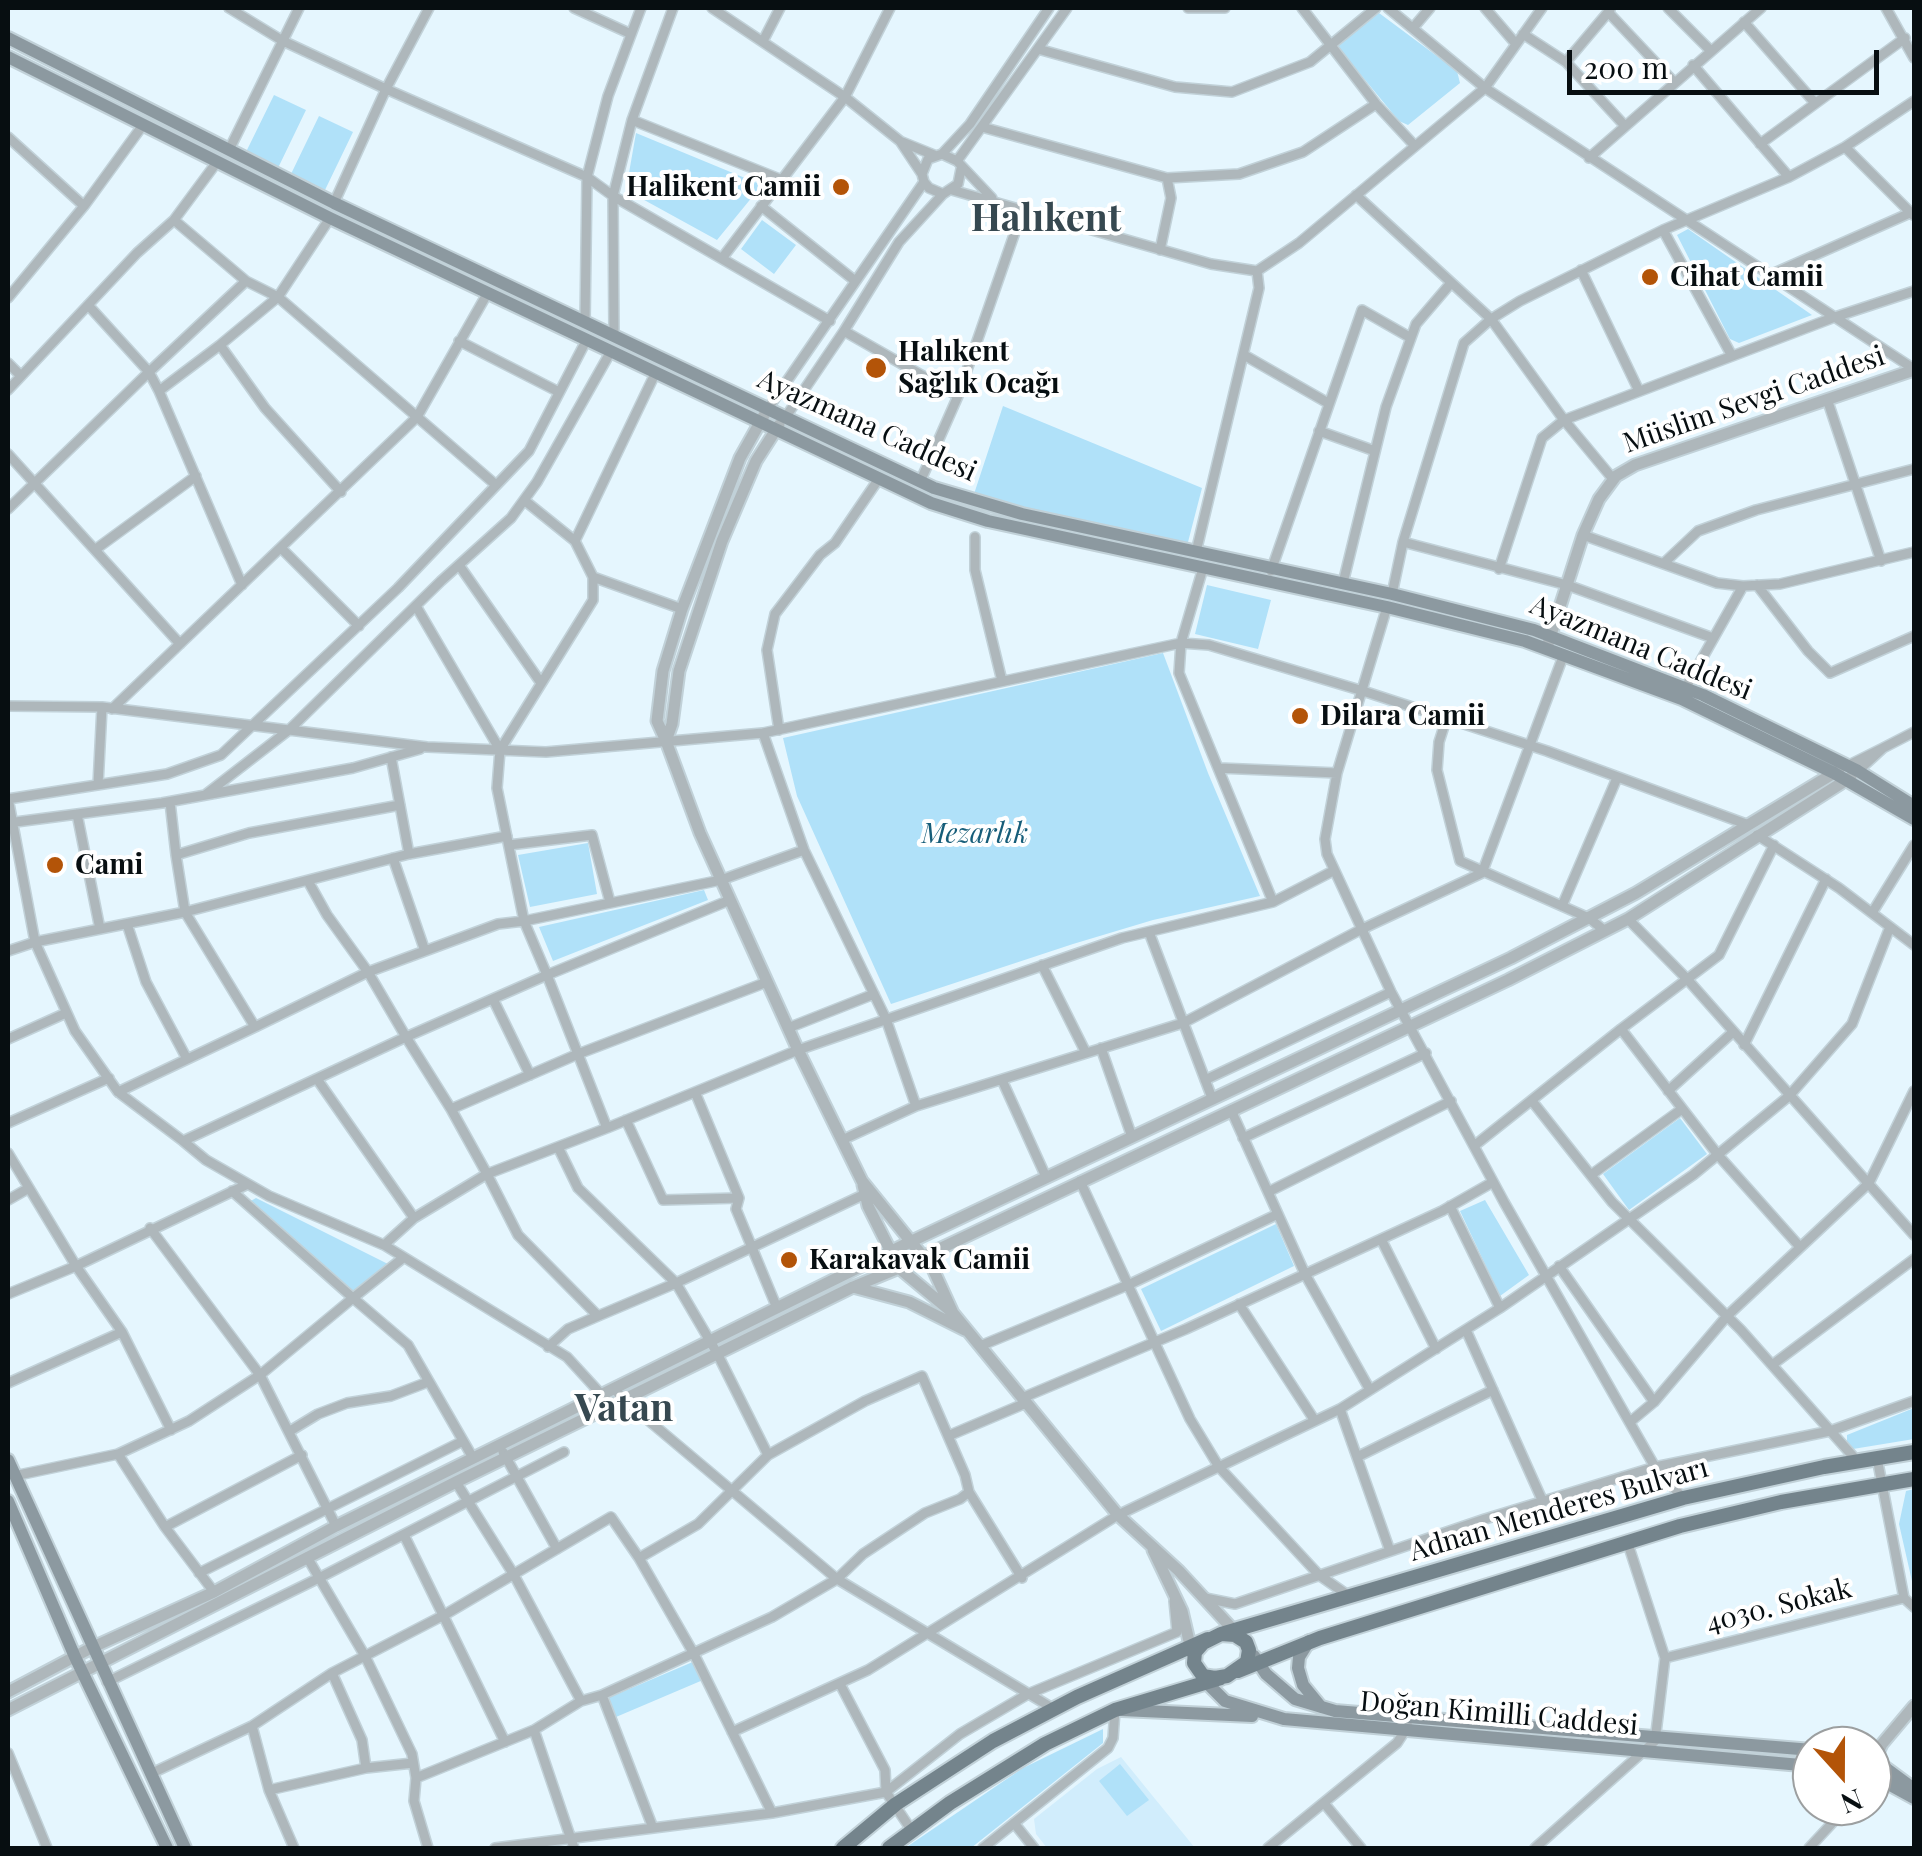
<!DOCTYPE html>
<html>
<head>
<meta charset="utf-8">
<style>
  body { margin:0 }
  #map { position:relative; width:1922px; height:1856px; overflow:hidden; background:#e5f6fe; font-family:"Playfair Display",serif }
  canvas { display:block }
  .frame { position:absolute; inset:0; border:10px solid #070e11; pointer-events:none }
  .north { position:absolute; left:1792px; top:1726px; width:100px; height:100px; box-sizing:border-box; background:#fff; border:2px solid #9c9fa0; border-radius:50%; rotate:159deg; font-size:28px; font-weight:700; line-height:40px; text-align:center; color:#070e11 }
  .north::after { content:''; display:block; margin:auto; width:35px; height:45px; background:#b35408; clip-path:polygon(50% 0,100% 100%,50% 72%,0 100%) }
  .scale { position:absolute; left:1567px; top:50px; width:312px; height:45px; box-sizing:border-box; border:5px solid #070e11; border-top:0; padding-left:12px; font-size:30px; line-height:35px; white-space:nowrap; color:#070e11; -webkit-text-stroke:8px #fff; paint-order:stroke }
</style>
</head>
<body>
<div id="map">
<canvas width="1922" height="1856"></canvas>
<div class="frame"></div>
<div class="north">N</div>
<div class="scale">200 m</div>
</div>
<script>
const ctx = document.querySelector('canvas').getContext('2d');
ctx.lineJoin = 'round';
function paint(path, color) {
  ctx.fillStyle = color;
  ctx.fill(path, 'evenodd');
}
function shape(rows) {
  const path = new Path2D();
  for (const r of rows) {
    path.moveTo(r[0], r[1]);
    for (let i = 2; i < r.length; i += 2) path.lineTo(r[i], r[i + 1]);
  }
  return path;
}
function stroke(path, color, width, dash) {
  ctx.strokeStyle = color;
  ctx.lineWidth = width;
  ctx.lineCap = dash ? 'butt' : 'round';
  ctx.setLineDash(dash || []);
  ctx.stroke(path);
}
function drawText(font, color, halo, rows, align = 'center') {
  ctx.font = font + ' "Playfair Display",serif';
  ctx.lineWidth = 8;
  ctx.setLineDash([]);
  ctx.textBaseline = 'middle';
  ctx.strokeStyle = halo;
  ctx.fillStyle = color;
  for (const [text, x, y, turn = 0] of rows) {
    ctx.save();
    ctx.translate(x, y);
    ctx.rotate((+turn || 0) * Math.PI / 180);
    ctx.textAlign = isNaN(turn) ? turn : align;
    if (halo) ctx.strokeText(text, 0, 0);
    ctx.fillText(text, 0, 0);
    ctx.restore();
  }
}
const built = shape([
  [1121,1757,1195,1848,1047,1848,1036,1834,1034,1819,1097,1769]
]);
const green = shape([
  [1379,13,1457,71,1460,83,1408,125,1399,121,1337,46],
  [274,95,306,110,278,168,246,152],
  [319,116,353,132,325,190,291,174],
  [636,133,762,185,717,240,626,190],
  [762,220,796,245,774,274,741,249],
  [1688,229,1812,315,1739,343,1730,339,1677,235],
  [1003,406,1202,488,1187,546,1064,521,974,494],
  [1207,585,1271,600,1258,649,1195,634],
  [1163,653,1208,773,1260,896,1153,920,1073,944,891,1004,797,796,783,738],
  [588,843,597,894,530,907,518,855],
  [704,890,708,900,553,961,539,927],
  [1680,1118,1707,1154,1629,1210,1603,1174],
  [256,1198,388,1264,352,1292,249,1202],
  [1485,1200,1529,1275,1500,1296,1460,1211],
  [1276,1224,1294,1266,1161,1331,1141,1289],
  [1914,1408,1914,1439,1853,1449,1847,1442,1847,1435],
  [1914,1489,1914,1590,1899,1524,1906,1491],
  [695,1661,703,1680,616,1717,608,1698],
  [1103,1729,1103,1743,971,1848,905,1848,1023,1768],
  [1120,1764,1149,1800,1127,1816,1099,1781]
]);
const minor = shape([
  [229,8,283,41,386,89,429,8],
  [574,8,631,34],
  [712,8,845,97,900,141,922,174],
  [1188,8,1225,8],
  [1302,8,1376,104,1414,145],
  [1388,8,1485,88,1914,369],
  [1485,8,1516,44],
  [1668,8,1710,50],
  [1886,8,1914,58],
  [1608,12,1674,82],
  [1744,22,1815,103],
  [1413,28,1430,8],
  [1523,34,1566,62,1625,126],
  [763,41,780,8],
  [1038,49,1175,87,1232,92,1310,62,1376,8],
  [1566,62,1610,10],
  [1693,65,1789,177],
  [632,120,782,180],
  [982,127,1167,178,1239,174,1303,152,1376,104],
  [8,137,84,206],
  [902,142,934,155],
  [1760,144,1905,38],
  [1845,147,1913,215],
  [229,150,299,8],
  [942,154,970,124,1049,8],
  [1589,158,1761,8],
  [957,161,1067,8],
  [961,169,958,184,943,194,929,188,924,182,922,174,928,159,942,154,957,161,992,198],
  [952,190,1211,264,1257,271,1299,243,1485,88,1542,8],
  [1356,195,1491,319,1564,420,1613,479],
  [334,203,386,89,587,177,613,196,830,321],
  [761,206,854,280],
  [330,218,278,297,496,485],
  [1663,230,1732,356],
  [1160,250,1171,198,1167,178],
  [723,257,845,97,890,8],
  [1581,270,1639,391],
  [1772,274,1910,213],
  [8,298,84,206,143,125],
  [585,322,587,177,608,96,641,8],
  [844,331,958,396],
  [614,336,613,196,632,120,673,8],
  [459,341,559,392],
  [220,345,278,297,246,281],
  [1244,355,1328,403],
  [8,363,21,376],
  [8,390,137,253,174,220],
  [159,391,149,372,246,281,174,220,217,162],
  [1827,399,1881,561],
  [767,410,924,182],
  [785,418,844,331,899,242,943,194],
  [1319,431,1375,451],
  [8,454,180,644],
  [920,482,958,396,1023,209],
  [524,500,575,541,655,374],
  [8,509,149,372,88,305],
  [1583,535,1717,583,1743,586,1780,584,1914,552],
  [975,537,975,570,1002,681],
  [1403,542,1567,585,1713,638],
  [281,548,359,626],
  [96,549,196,476],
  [1196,552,1259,288,1257,271],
  [1665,562,1698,531,1756,510,1914,469],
  [459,565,541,683],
  [1203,568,1181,643,1209,645,1363,691,1547,751,1746,824],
  [1499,569,1542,438,1564,420,1835,317,1914,291],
  [1271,571,1362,310,1411,338],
  [593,577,682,609],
  [1343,583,1386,407,1416,324,1451,283],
  [242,585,159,391,220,345,265,408,341,492],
  [1757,585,1808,651,1830,673,1914,636],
  [1392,594,1403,542,1464,343,1491,319,1520,301,1663,230,1789,177,1845,147,1914,101],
  [416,606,500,750,593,600,593,577,575,541],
  [1387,607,1337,773,1325,839,1327,854,1391,992,1504,1202,1655,1467,1683,1498],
  [1686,687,1743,586],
  [8,706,102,707,427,747,546,752,763,733,1181,643,1179,673,1273,902,1333,871],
  [112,709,417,417,487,294],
  [1446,720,1439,742,1437,770,1460,861,1589,918,1605,931],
  [779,730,767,650,775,614,820,555,835,543,878,480],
  [763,733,804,850,886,1019,916,1106],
  [1883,748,1914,732],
  [500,750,497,788,524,921,721,880,804,850],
  [391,757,409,854,507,836],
  [1847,766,1883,748,1858,771],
  [1219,768,1337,773],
  [98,785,102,707],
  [205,795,289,730,441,581,511,518,537,482,610,353],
  [8,798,35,942,8,951],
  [8,799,167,774,221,755,398,588,529,451,586,341],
  [170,802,176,855,249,833,400,805],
  [77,814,100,929],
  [8,823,162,803,353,768,420,749],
  [1757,835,1839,888,1914,945],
  [509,845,592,835,610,902],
  [176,855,185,912,409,854],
  [393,858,425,951],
  [308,881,327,915,368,972,498,924,524,921,547,975,730,900],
  [1562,906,1617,778],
  [185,912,255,1027,118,1092,75,1031,35,942,185,912],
  [1872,913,1914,845],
  [1628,919,1687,979,1914,1235],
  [127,924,146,982,187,1059],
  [1149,932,1212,1098],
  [1042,965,1086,1053],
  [493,999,530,1075],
  [255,1027,368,972,406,1037,547,975,607,1128,798,1050,1122,938,1273,902],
  [788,1028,874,994],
  [1621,1029,1719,955,1774,845],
  [8,1039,66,1013],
  [1744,1045,1826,879],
  [1101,1048,1132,1137],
  [1002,1080,1046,1177],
  [1205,1080,1391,992],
  [1668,1091,1733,1032],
  [118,1092,183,1141,406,1037,451,1109,578,1054,767,982],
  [695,1092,739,1198,736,1209,777,1308],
  [1532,1101,1612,1202,1741,1330,1858,1462],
  [451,1109,487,1174,607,1128],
  [1231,1110,1305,1274,1370,1390],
  [626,1120,663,1200,739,1198],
  [8,1123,109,1078],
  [1243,1138,1426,1053],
  [842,1140,916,1106,1183,1023,1360,930,1482,873,1564,654],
  [183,1141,206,1160,269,1196,384,1245,414,1218,317,1079],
  [1474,1146,1621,1029,1718,1155,1800,1247],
  [8,1153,76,1266,8,1294],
  [1591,1175,1682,1109],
  [1080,1181,1190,1419,1219,1467,1319,1575,1349,1596],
  [232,1191,353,1298,260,1375,336,1526],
  [1268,1192,1451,1101],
  [8,1200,29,1188],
  [1450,1206,1500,1308],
  [414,1218,487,1174,518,1235,598,1316,676,1283,578,1188,558,1147],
  [150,1228,260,1375,189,1421,118,1454,165,1527],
  [1381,1239,1436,1349],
  [384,1245,567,1357,611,1405],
  [403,1258,353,1298,408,1345,473,1458],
  [1559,1266,1654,1402],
  [1239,1304,1315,1421],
  [1466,1330,1543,1502],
  [980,1346,1128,1285,1278,1214],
  [548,1347,568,1329,598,1316],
  [1772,1365,1914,1259],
  [8,1383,122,1332],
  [614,1388,623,1399,837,1579,1054,1709],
  [1022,1398,1186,1329,1442,1211,1493,1182],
  [1340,1409,1390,1551],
  [1630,1422,1654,1402,1727,1316,1869,1183,1914,1091],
  [171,1430,122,1332,76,1266,248,1184],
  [290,1431,318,1414,347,1403,391,1396,428,1382],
  [948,1436,1026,1403],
  [503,1452,557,1549],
  [768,1455,717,1353,676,1283,865,1194],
  [1357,1457,1493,1390],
  [1877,1458,1904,1598,1914,1607],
  [14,1476,118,1454],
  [456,1482,514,1575,581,1701],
  [404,1535,505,1742],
  [307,1557,365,1656,412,1754,416,1778,414,1801,428,1848],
  [639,1558,698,1524,768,1455,865,1401,922,1376,965,1475,969,1492,1022,1578],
  [199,1573,463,1441],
  [214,1592,165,1527,302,1455],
  [1205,1598,1235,1604,1485,1519,1655,1467,1830,1431,1914,1401],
  [1665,1658,1904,1598],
  [332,1673,362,1740,366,1768],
  [107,1682,319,1578,564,1452],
  [840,1684,885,1770,886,1792],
  [602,1695,653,1828],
  [252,1726,269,1790,294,1848],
  [534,1730,574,1848],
  [732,1732,868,1670,1118,1515,1340,1409,1500,1308,1693,1175,1789,1096,1852,1024,1890,927],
  [8,1753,47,1848],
  [150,1774,252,1726,332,1673,446,1614,611,1517,639,1558,694,1654,772,1813,886,1792,912,1831],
  [416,1778,534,1730,581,1701,602,1695,772,1617,837,1579,863,1554,925,1513,960,1499,969,1492],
  [269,1790,366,1768,413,1763],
  [886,1792,960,1734,1028,1694,1177,1632,1174,1601],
  [1324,1803,1361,1848],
  [1014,1823,1034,1848],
  [495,1848,772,1813],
  [983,1848,1108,1748,1113,1738,1115,1710],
  [1268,1848,1397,1743,1408,1726],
  [1535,1848,1655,1741,1665,1658,1627,1541],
  [1809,1848,1848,1806]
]);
const tertiary = shape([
  [767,410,740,458,682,609,663,671,657,721,666,741,672,724,679,671,722,541,756,461,779,425],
  [1548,644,1583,535,1599,499,1616,476,1635,465,1914,370],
  [666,741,700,833,798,1050,862,1181,933,1269,953,1313],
  [863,1185,868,1206,899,1268,953,1313,1118,1515,1179,1571,1238,1635],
  [853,1287,909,1302,965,1330],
  [1153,1550,1182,1611,1192,1654],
  [8,1692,91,1648,214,1592,336,1526,912,1241,1511,958,1636,893,1839,770],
  [8,1710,456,1482,853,1287,899,1268,1508,980,1628,919,1851,777],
  [1872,1765,1882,1744,1914,1706]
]);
const secondary = shape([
  [8,38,334,203,934,488,1022,514,1392,594,1534,630,1703,695,1858,771,1914,806],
  [8,57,330,218,931,503,988,521,1387,607,1525,641,1682,699,1834,773,1914,819],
  [8,1460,185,1848],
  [8,1501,75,1657,167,1848],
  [1309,1641,1299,1657,1298,1668,1303,1685,1321,1707],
  [1254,1656,1266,1674,1295,1699,1335,1711,1812,1750],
  [1202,1678,1225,1701,1284,1719,1812,1766],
  [1122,1710,1252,1716],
  [1872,1758,1914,1789],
  [1872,1775,1914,1798]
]);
const primary = shape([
  [1221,1634,1683,1498,1824,1467,1914,1452],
  [1221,1634,1235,1635,1246,1642,1249,1650,1247,1662,1227,1676,1215,1678,1203,1676,1194,1663,1195,1652,1203,1643,1221,1634],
  [1238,1671,1320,1638,1680,1526,1781,1502,1914,1479],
  [843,1848,896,1804,993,1741,1077,1697,1208,1639],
  [889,1848,950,1803,1045,1744,1115,1710,1221,1678]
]);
const markers = [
  [841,187,10,"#b35408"],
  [1650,277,10,"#b35408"],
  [876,368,12,"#b35408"],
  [1300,716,10,"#b35408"],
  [55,865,10,"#b35408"],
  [789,1260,10,"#b35408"]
];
const poiNames = [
  ["Halikent Camii",821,187,"right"],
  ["Cihat Camii",1670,277],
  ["Halıkent",898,352],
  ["Sağlık Ocağı",898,384],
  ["Dilara Camii",1320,716],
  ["Cami",75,865],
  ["Karakavak Camii",809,1260]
];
const streetNames = [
  ["Müslim Sevgi Caddesi",1754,400,-19],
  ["Ayazmana Caddesi",867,426,24],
  ["Ayazmana Caddesi",1641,648,22],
  ["Adnan Menderes Bulvarı",1559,1510,-16],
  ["4030. Sokak",1779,1606,-14],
  ["Doğan Kimilli Caddesi",1499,1714,5]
];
const parkNames = [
  ["Mezarlık",975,834]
];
const districtNames = [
  ["Halıkent",1046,219],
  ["Vatan",624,1409]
];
paint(built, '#d1edfc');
paint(green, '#b0e1f9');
stroke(minor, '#c1d1d8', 12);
stroke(tertiary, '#c1d1d8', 15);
stroke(secondary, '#c1d1d8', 16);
stroke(primary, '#c1d1d8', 18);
stroke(minor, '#aeb7bb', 9);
stroke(tertiary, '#aeb7bb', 11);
stroke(secondary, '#8c99a0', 12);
stroke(primary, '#74848c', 14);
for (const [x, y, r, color] of markers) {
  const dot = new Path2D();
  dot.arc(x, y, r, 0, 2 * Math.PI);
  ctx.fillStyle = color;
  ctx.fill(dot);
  stroke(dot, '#fff', 4);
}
drawText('bold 28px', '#070e11', '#fff', poiNames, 'left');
drawText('28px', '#070e11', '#fff', streetNames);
drawText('italic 28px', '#165d79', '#fff', parkNames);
drawText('bold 38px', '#364850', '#fff', districtNames);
</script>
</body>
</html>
